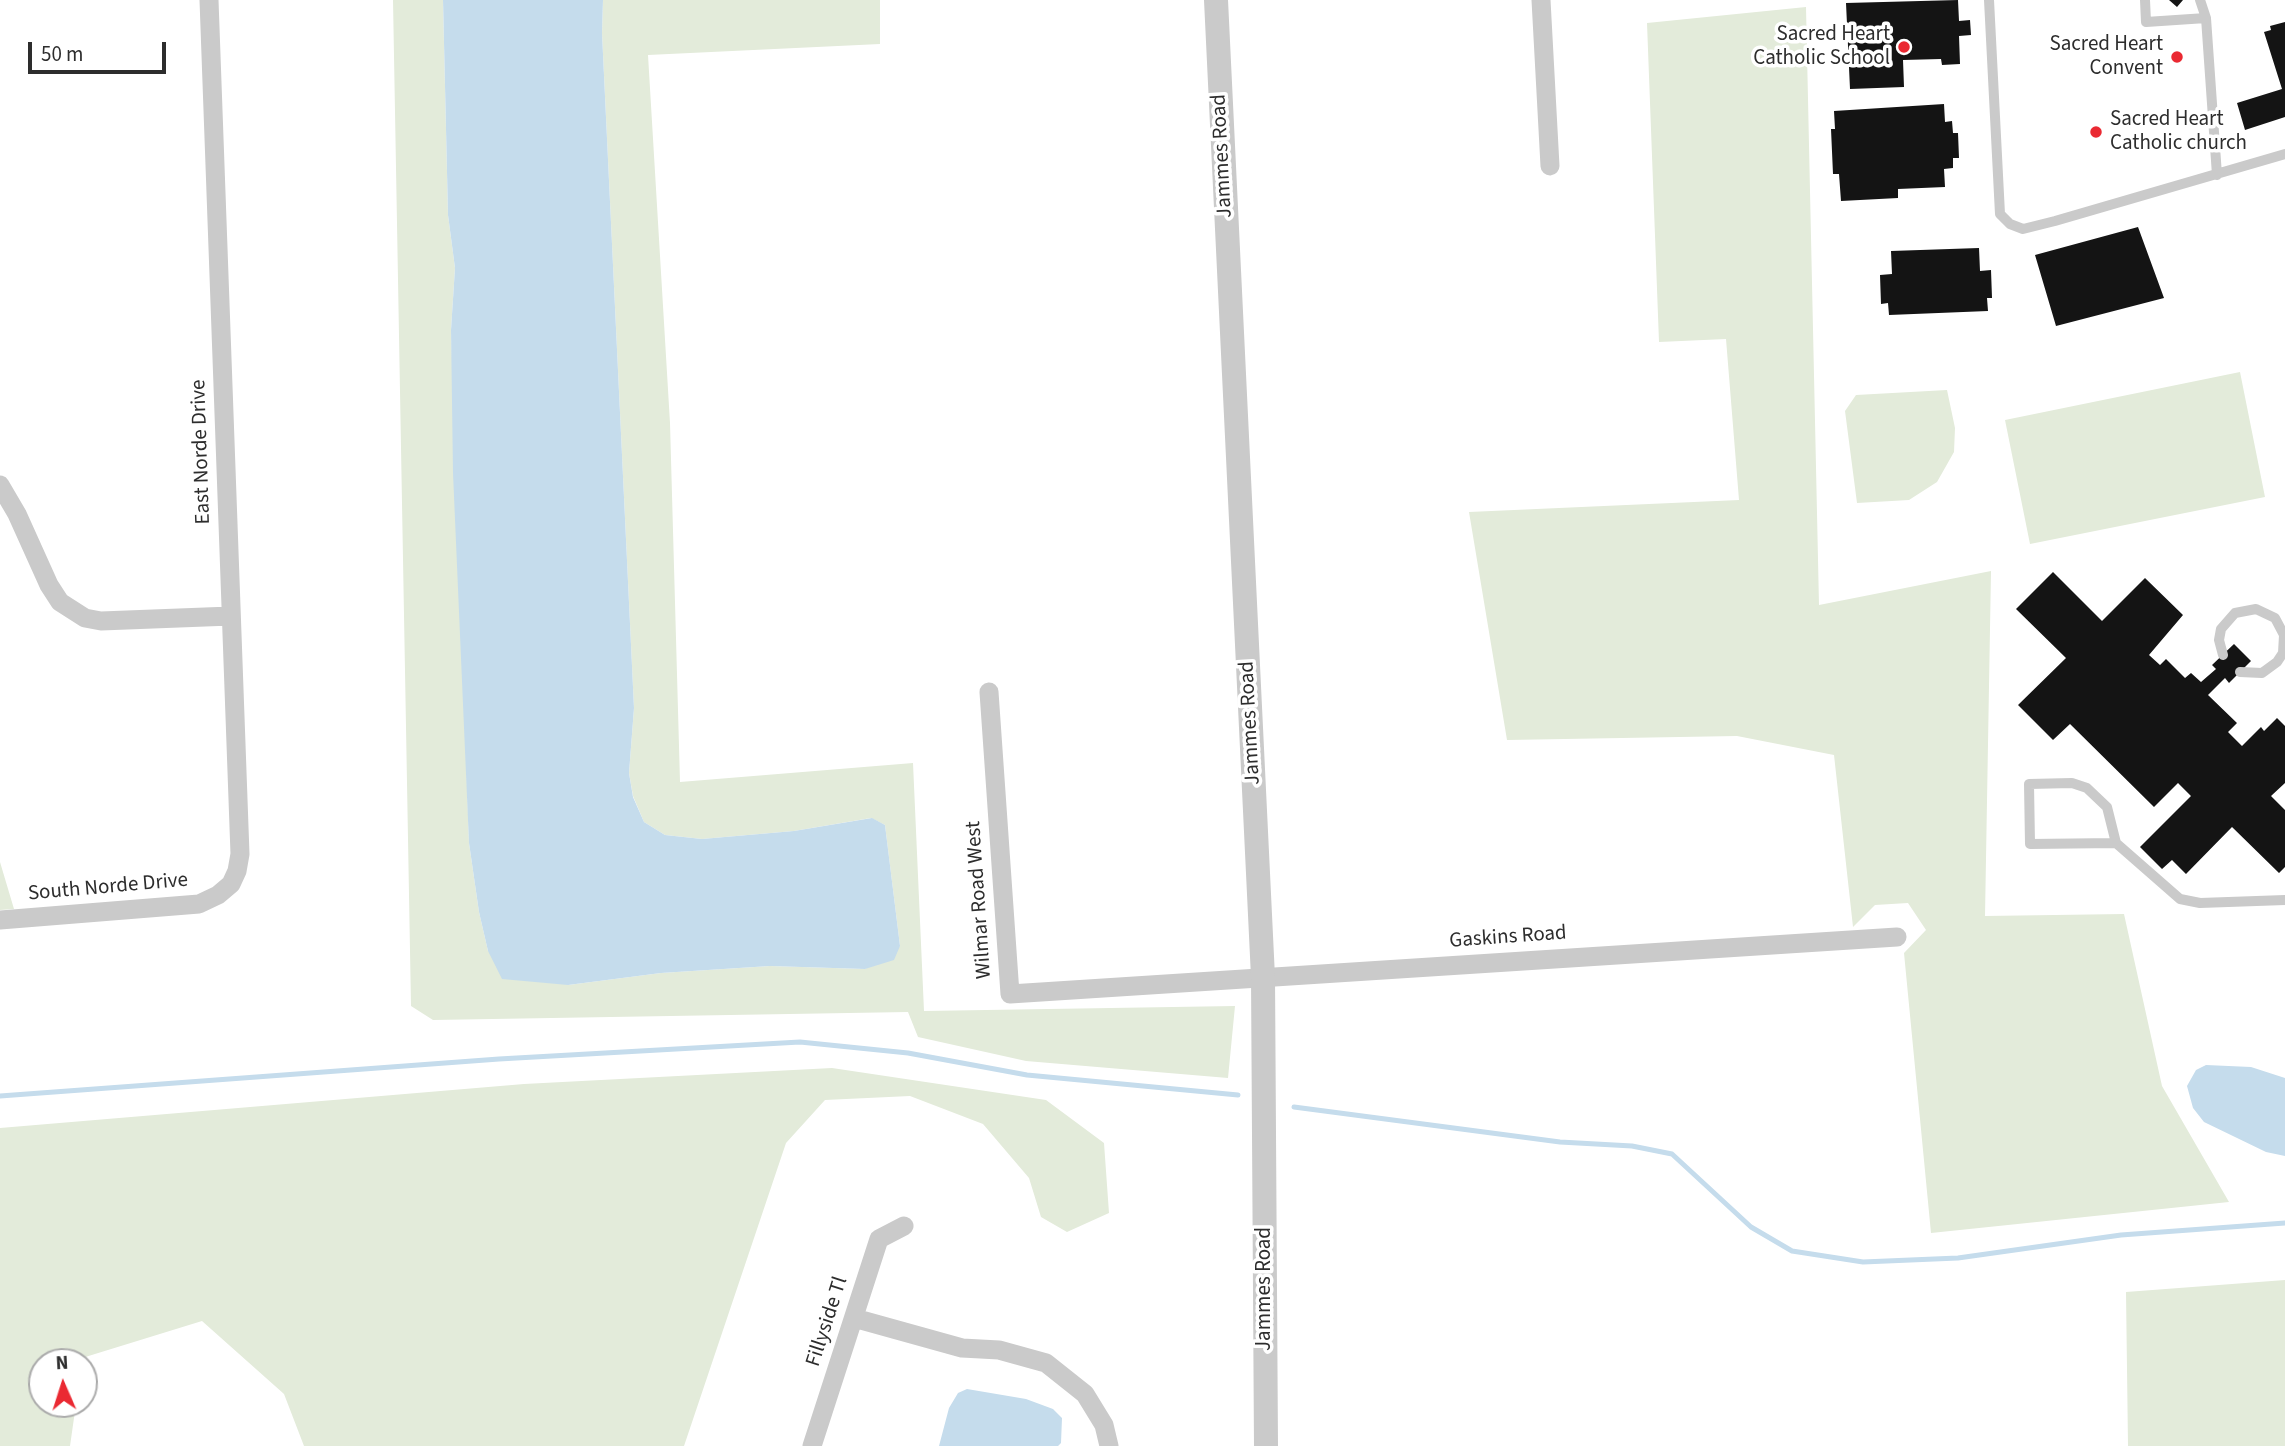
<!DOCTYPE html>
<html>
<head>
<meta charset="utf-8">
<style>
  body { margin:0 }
  #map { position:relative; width:2285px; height:1446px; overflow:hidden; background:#fff; font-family:"Source Sans 3",sans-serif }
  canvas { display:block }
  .north { position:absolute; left:28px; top:1348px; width:70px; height:70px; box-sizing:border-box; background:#fff; border:2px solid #ababab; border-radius:50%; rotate:357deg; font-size:19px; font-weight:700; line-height:28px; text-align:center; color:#2d2d2d }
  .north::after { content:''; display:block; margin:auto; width:24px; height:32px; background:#ea2932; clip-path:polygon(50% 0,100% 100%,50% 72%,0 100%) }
  .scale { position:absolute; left:28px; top:42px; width:138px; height:32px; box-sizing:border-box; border:4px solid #2d2d2d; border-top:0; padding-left:9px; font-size:21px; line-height:24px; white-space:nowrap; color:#2d2d2d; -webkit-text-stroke:5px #fff; paint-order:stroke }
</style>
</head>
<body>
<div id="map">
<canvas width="2285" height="1446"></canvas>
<div class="north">N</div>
<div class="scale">50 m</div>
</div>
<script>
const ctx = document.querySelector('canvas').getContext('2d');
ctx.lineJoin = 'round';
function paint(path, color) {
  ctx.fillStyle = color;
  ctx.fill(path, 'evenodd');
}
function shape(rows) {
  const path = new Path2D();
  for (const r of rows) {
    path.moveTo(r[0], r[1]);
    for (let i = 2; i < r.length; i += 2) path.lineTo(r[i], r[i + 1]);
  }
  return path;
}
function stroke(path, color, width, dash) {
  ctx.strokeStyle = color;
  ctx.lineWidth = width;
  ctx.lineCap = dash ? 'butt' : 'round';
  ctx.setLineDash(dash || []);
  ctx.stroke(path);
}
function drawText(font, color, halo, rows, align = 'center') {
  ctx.font = font + ' "Source Sans 3",sans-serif';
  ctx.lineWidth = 7;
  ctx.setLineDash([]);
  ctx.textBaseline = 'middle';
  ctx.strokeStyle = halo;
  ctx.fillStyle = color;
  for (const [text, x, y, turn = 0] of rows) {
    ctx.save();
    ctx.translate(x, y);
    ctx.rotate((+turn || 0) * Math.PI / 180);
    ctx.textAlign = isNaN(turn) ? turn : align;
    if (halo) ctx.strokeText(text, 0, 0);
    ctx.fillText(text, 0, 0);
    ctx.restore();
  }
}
const green = shape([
  [393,0,443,0,448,215,455,268,451,330,469,843,479,912,488,951,568,985,661,973,770,966,865,969,900,946,885,825,871,818,794,831,702,839,665,835,644,822,633,796,629,773,634,708,602,33,603,0,880,0,880,44,648,55,670,423,680,782,913,763,924,1011,1235,1006,1228,1078,1026,1061,918,1037,908,1012,433,1020,411,1006],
  [1806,7,1819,605,1991,571,1985,916,2124,914,2162,1086,2229,1202,1931,1233,1904,953,1926,930,1908,903,1875,905,1853,927,1834,755,1737,736,1507,740,1469,512,1739,500,1726,339,1659,342,1647,23],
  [2240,372,2265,497,2030,544,2005,420],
  [1947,390,1955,428,1954,452,1937,482,1909,500,1857,503,1845,411,1856,395],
  [0,862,14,909,0,910],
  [832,1068,1046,1100,1104,1143,1109,1213,1067,1232,1041,1217,1029,1178,983,1124,910,1096,825,1100,786,1143,684,1446,304,1446,284,1394,202,1321,82,1358,81,1362,42,1362,42,1404,76,1404,70,1446,0,1446,0,1128,524,1084],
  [2285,1280,2285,1446,2128,1446,2126,1292]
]);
const water = shape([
  [443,0,603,0,602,33,634,708,629,773,633,797,644,822,665,835,702,839,794,831,872,818,885,825,900,946,894,960,865,969,770,966,661,973,568,985,502,979,488,951,479,912,469,843,453,473,451,330,455,268,448,215],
  [2206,1065,2251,1067,2285,1078,2285,1156,2266,1152,2204,1122,2193,1108,2187,1086,2196,1070],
  [967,1389,1026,1399,1053,1409,1062,1418,1061,1443,1058,1446,939,1446,949,1408,958,1393]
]);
const stream = shape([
  [0,1096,499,1059,800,1042,908,1053,1027,1075,1238,1095],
  [1294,1107,1560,1142,1632,1146,1672,1154,1751,1227,1792,1251,1863,1262,1958,1258,2121,1235,2285,1223]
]);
const building = shape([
  [1958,0,1959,21,1970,20,1971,35,1959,36,1960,64,1942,65,1941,59,1903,60,1904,87,1850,89,1846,3],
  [2169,0,2183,0,2177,7],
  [2285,22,2285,117,2245,130,2237,103,2282,89,2264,32,2271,30,2270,26],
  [1944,104,1945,122,1952,121,1953,133,1958,133,1959,158,1953,158,1953,168,1944,169,1945,187,1898,189,1898,198,1841,201,1839,174,1833,174,1831,129,1835,129,1834,111],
  [2138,227,2164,298,2056,326,2035,255],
  [1979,248,1980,271,1991,270,1992,298,1987,298,1988,311,1889,315,1888,303,1881,304,1880,275,1892,274,1891,251],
  [2053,572,2102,621,2145,578,2183,615,2149,655,2160,665,2166,659,2185,678,2191,673,2201,682,2216,669,2212,665,2234,644,2251,661,2229,683,2225,678,2208,695,2237,723,2228,732,2242,746,2261,727,2264,731,2277,718,2285,726,2285,783,2271,796,2285,810,2285,867,2279,873,2232,827,2186,874,2172,860,2162,869,2140,847,2191,796,2178,783,2154,807,2070,724,2053,740,2018,705,2066,658,2016,609]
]);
const service = shape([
  [1989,0,2000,214,2010,224,2023,229,2055,221,2285,154],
  [2145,0,2146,22,2206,18,2217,175],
  [2200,0,2206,18],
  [2223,655,2219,640,2221,629,2235,613,2256,609,2275,618,2284,635,2283,653,2277,662,2262,673,2240,672],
  [2116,843,2030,844,2029,784,2072,783,2087,788,2107,807,2116,843,2180,899,2200,903,2285,900]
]);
const minor = shape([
  [1541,0,1550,166],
  [0,485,17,514,49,585,60,602,85,618,101,621,231,616],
  [989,692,1010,994,1897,937],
  [0,920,199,904,218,895,231,884,237,871,240,854,209,0],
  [854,1318,962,1348,999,1350,1046,1363,1085,1394,1104,1425,1109,1446],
  [812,1446,879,1239,904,1226]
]);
const tertiary = shape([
  [1216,0,1263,977,1266,1446]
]);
const markers = [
  [1904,47,7,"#ea2932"],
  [2177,57,7,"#ea2932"],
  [2096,132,7,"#ea2932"]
];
const poiNames = [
  ["Sacred Heart",1890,35],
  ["Catholic School",1890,59],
  ["Sacred Heart",2163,45],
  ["Convent",2163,69],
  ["Sacred Heart",2110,120,"left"],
  ["Catholic church",2110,144,"left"]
];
const streetNames = [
  ["Jammes Road",1223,156,-93],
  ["East Norde Drive",202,452,-92],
  ["Jammes Road",1251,723,-93],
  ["South Norde Drive",108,888,-5],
  ["Wilmar Road West",980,900,-94],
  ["Gaskins Road",1508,938,-4],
  ["Jammes Road",1265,1289,-90],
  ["Fillyside Tl",828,1322,-72]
];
paint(green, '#e3ebda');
paint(water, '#c5dcec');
stroke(stream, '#c5dcec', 5);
paint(building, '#141414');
stroke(service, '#cacaca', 10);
stroke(minor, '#cacaca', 19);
stroke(tertiary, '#cacaca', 24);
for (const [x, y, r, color] of markers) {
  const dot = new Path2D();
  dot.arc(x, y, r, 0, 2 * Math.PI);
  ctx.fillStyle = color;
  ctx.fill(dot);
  stroke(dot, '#fff', 2.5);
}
drawText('21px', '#2d2d2d', '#fff', poiNames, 'right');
drawText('21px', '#2d2d2d', '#fff', streetNames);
</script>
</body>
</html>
